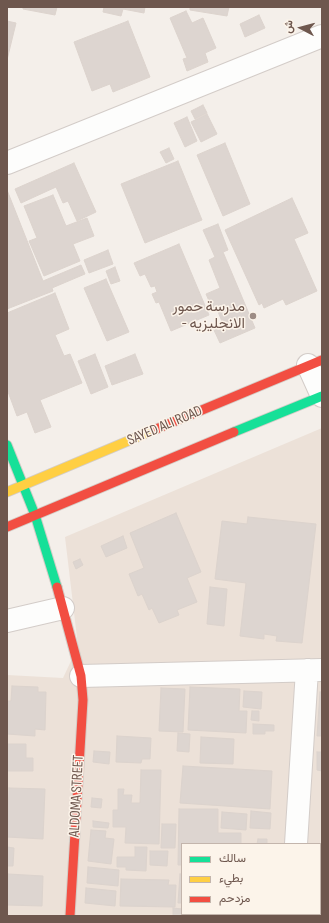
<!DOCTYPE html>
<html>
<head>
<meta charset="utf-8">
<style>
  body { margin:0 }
  #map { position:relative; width:329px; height:923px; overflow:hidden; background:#f4efea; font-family:"Sofia Sans Condensed",Vazirmatn,sans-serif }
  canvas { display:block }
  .frame { position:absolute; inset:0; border:8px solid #6e574e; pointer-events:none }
  .legend { position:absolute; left:181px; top:843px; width:140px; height:72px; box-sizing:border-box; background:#fcf4ea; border:1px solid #c3b5ac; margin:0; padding:5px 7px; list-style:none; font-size:12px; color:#6e574e }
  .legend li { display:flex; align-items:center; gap:8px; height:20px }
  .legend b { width:20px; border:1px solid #c3b5ac }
  .north { position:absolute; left:281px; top:8px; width:40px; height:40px; -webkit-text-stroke:3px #fcf4ea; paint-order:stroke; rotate:276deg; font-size:11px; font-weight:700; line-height:16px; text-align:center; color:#6e574e }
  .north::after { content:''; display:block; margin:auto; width:14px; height:18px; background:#6e574e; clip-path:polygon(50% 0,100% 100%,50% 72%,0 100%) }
</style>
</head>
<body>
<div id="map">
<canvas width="329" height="923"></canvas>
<div class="frame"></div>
<ul class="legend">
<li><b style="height:5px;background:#16e098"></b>سالك</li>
<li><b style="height:5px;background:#ffcf43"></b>بطيء</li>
<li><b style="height:5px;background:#f24e42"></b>مزدحم</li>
</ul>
<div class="north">ش</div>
</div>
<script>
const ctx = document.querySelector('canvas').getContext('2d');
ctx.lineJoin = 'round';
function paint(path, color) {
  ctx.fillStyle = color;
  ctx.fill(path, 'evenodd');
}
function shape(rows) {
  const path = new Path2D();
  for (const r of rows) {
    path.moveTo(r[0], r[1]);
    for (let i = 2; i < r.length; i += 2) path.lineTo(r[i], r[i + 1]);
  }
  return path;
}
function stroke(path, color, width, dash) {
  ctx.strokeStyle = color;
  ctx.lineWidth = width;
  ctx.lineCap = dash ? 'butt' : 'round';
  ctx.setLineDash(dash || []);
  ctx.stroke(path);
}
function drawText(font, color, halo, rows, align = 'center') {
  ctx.font = font + ' "Sofia Sans Condensed",Vazirmatn,sans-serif';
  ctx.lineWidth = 3;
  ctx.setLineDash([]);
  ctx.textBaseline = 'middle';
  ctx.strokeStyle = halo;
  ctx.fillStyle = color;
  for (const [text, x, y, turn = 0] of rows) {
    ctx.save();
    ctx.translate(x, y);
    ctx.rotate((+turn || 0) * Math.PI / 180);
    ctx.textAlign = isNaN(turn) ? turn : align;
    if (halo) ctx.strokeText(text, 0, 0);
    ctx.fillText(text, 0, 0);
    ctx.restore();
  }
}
const residential = shape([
  [322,428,322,916,7,916,7,675,63,678,78,646,65,537],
  [182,844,320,844,320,914,182,914]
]);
const building = shape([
  [23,7,57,7,55,15,23,9,23,7],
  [104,7,145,7,144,13,123,9,121,16,103,12,104,7],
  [190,7,229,7,227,16,190,10,190,7],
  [186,11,192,23,203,18,216,48,205,53,208,62,187,71,183,59,187,58,170,18,186,11],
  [259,15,265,28,245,37,240,24,259,15],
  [7,21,16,23,7,60,7,21],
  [128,21,150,77,113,92,110,84,92,91,74,42,128,21],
  [203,105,207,113,195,119,191,111,203,105],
  [207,114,217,134,201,142,191,122,207,114],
  [187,117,197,141,185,147,174,123,187,117],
  [225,143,250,204,223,216,197,155,225,143],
  [169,148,174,159,166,163,160,152,169,148],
  [178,161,202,220,145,243,121,184,178,161],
  [74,163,96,212,77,221,68,201,63,203,56,187,21,203,15,189,74,163],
  [7,190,43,281,81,265,85,274,52,288,53,291,7,309,7,190],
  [53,195,66,226,87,218,94,236,73,244,80,261,44,276,29,241,37,238,24,206,53,195],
  [292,198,308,233,294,239,317,291,286,305,283,299,264,308,262,303,259,305,225,230,292,198],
  [218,224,228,250,223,252,255,328,220,343,213,328,223,324,217,309,213,310,206,294,220,288,209,260,215,257,203,230,218,224],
  [179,244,209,315,171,331,159,302,156,303,152,294,157,292,155,286,151,287,145,274,140,276,134,263,179,244],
  [108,250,113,264,89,273,84,260,108,250],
  [115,267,120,281,111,284,106,271,115,267],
  [106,279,129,332,107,341,84,288,106,279],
  [55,293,69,329,55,335,64,356,70,354,82,383,40,400,51,427,35,433,27,412,17,416,7,389,7,313,55,293],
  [95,354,108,387,91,394,78,361,95,354],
  [135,354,143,374,112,385,105,366,135,354],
  [176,513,201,572,187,578,197,602,177,610,179,615,159,623,152,608,149,610,142,594,138,596,129,574,144,568,130,533,176,513],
  [248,517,316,524,302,643,276,641,277,636,264,634,264,639,240,636,246,583,215,579,222,521,247,524,248,517],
  [123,536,127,548,106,557,101,546,123,536],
  [80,559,83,565,76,569,73,562,80,559],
  [210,587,227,589,224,626,207,624,210,587],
  [12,686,38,687,38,692,46,692,45,730,35,729,35,736,7,734,7,701,11,701,12,686],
  [190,687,240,689,239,711,247,711,246,733,188,730,190,687],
  [161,688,185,689,183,732,159,731,161,688],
  [244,691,262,692,261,709,243,707,244,691],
  [320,692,322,692,322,736,317,736,320,692],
  [252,711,259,711,259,721,251,720,252,711],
  [253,724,274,725,274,731,265,731,265,734,253,734,253,724],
  [178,733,190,734,189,752,177,751,178,733],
  [117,736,151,738,150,759,142,759,141,763,116,762,117,736],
  [201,737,234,739,233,764,200,763,201,737],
  [7,744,26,744,26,758,33,758,33,771,7,771,7,744],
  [94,751,110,752,109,764,93,762,94,751],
  [317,752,322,752,322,771,317,770,317,752],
  [183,766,272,771,270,809,180,803,183,766],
  [141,770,161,770,159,844,125,843,126,827,113,827,113,810,118,810,118,789,124,789,123,795,132,795,131,803,140,803,141,770],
  [9,788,45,789,43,839,7,837,9,788],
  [92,798,102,799,101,808,91,807,92,798],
  [179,809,218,809,218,833,241,833,241,844,182,844,182,865,178,865,179,809],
  [251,811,271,813,270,829,250,828,251,811],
  [222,812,247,814,246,830,221,828,222,812],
  [93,821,109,823,108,828,93,827,93,821],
  [162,824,176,824,175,848,161,848,162,824],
  [91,830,106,831,105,838,114,839,111,864,88,861,91,830],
  [258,839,267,839,267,844,257,844,258,839],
  [7,847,14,848,13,866,7,866,7,847],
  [135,847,147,847,146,871,126,870,126,867,117,867,117,857,135,857,135,847],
  [150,851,168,851,167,866,150,865,150,851],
  [88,867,119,870,118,886,87,883,88,867],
  [320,873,322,873,322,897,320,897,320,873],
  [8,874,43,876,42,906,7,905,8,874],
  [180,874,182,874,182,903,178,903,180,874],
  [121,879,169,880,168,885,176,885,175,907,120,906,121,879],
  [86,888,116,891,115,906,85,903,86,888],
  [173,908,182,909,182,914,216,914,216,916,173,916,173,908],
  [229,914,238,914,262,915,229,916,229,914]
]);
const street = shape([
  [7,163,322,36],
  [308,365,322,396],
  [7,621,63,608],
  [81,676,322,670],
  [296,844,307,670],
  [292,916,292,914]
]);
const fast = shape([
  [234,432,322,396],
  [7,445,35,515,57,587]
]);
const slow = shape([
  [7,492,154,430]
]);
const jam = shape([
  [154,430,322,360],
  [7,527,234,432],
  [57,587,81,676,83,700,70,916]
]);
const markers = [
  [253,316,4,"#9d8c85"]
];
const poiNames = [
  ["مدرسة حمور",245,307],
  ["- الانجليزيه",245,324]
];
const streetNames = [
  ["SAYED ALI ROAD",165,426,-23],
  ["ALDOMA STREET",77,796,-87]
];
paint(residential, '#ece1d8');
paint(building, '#ddd5d0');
stroke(building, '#dcd3cd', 1);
stroke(street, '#d3ccc8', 24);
stroke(fast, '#d3ccc6', 11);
stroke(slow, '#d3ccc6', 11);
stroke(jam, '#d3ccc6', 11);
stroke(street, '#fdfdfc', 22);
stroke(fast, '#16e098', 9);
stroke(slow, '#ffcf43', 9);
stroke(jam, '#f24e42', 9);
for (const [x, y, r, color] of markers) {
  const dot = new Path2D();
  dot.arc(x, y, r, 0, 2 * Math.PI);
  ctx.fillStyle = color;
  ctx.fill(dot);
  stroke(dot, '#fcf4ea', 1.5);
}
drawText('15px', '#6e574e', '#fcf4ea', poiNames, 'right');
drawText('15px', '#6e574e', '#fcf4ea', streetNames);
</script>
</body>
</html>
